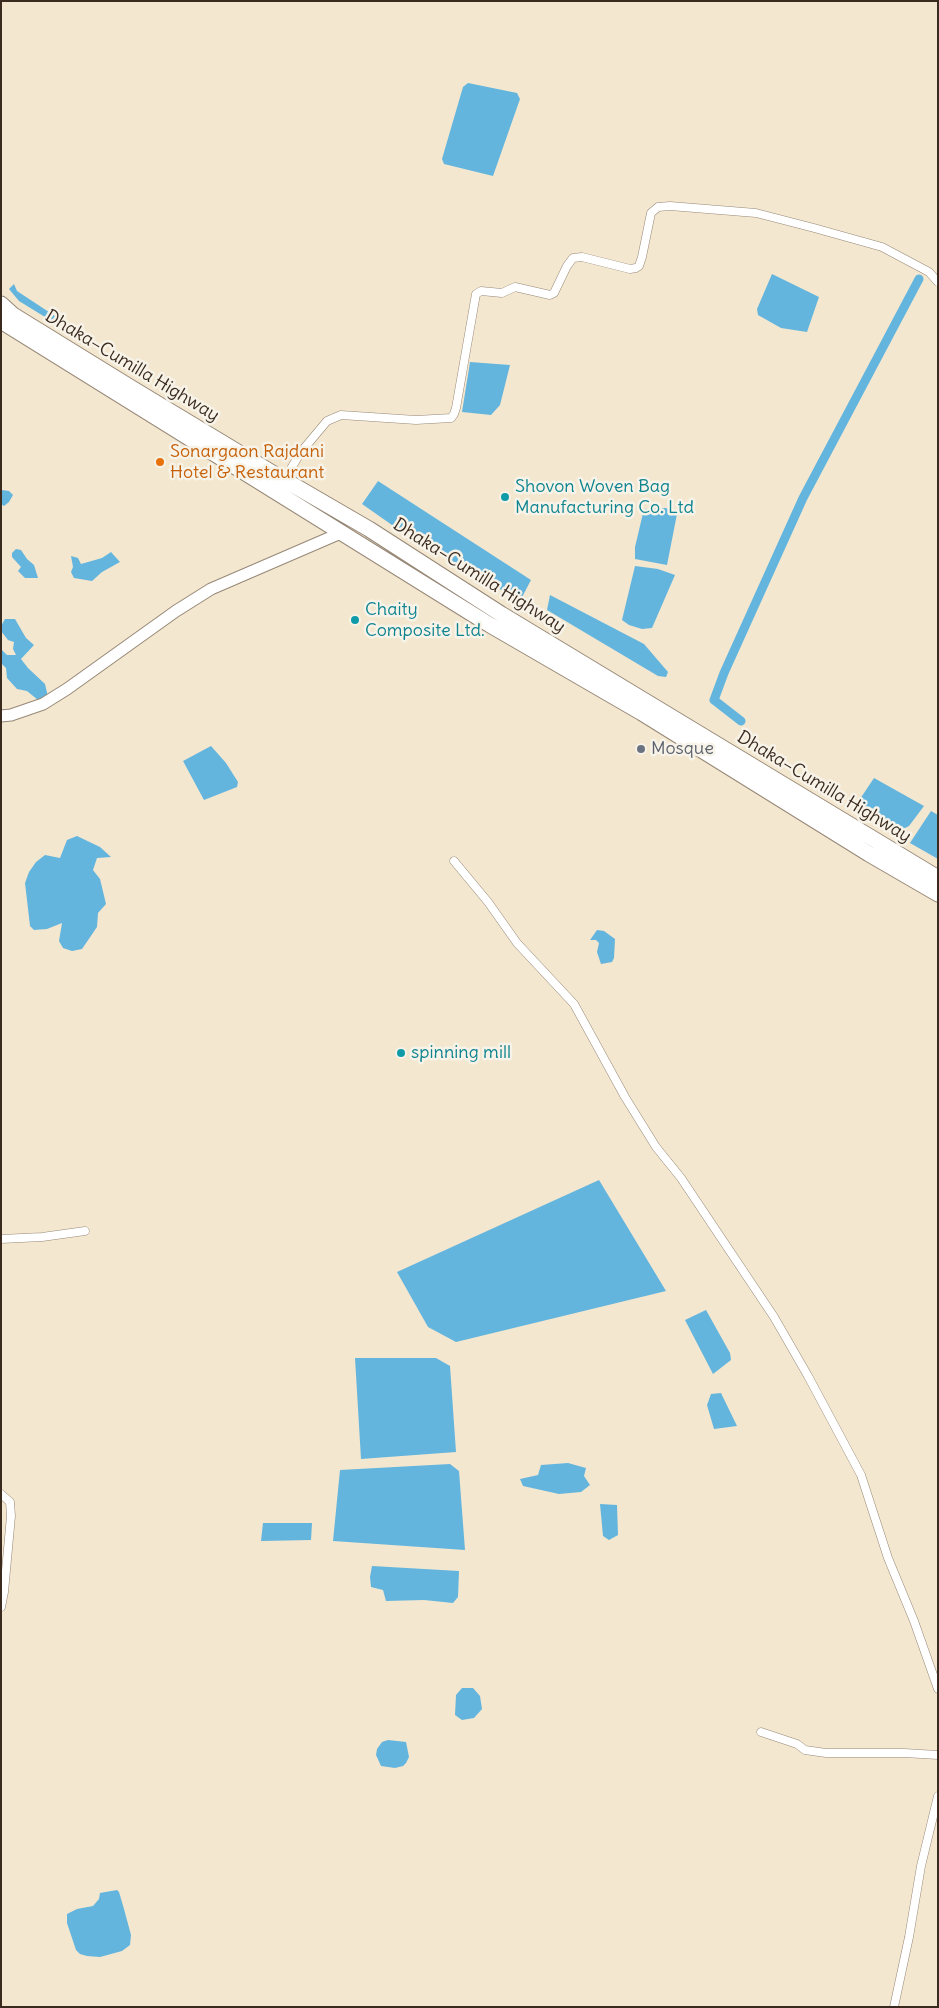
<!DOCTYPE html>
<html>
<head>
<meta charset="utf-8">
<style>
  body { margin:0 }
  #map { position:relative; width:939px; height:2008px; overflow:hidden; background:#f3e7d0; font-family:Delius,sans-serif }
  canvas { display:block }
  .frame { position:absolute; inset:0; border:2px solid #3b2a1e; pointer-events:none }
</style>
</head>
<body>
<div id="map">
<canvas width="939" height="2008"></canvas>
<div class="frame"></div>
</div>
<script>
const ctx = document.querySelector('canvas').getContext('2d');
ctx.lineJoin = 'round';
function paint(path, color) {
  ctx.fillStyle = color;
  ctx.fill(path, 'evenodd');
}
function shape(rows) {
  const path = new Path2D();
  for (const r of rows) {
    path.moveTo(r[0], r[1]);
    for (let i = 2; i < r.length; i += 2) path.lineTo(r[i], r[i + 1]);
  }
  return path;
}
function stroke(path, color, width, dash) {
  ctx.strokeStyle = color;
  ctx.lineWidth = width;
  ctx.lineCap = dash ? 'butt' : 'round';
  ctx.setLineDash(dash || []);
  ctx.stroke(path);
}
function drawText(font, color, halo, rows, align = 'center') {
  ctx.font = font + ' Delius,sans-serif';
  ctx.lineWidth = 5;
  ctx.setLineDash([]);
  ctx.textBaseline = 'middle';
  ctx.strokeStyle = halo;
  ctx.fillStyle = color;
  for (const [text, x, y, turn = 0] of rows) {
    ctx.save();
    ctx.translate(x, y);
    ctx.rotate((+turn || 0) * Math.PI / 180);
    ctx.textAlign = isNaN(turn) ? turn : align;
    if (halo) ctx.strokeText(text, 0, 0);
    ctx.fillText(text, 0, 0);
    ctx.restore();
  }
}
const water = shape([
  [468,83,517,93,520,99,493,176,444,164,442,159,463,87],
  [772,274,819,297,807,332,781,328,758,315,757,309],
  [14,284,17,291,61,320,58,325,19,301,9,289],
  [470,362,510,365,500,405,491,415,462,412],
  [378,481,531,580,520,601,392,525,362,504],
  [1,487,2,490,9,491,13,495,9,502,4,506,1,504],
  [666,508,677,514,667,565,635,559,635,547,644,509],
  [16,549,21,550,27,559,34,565,38,578,25,578,18,571,21,567,12,557,12,553],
  [111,552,120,562,102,572,92,581,74,578,71,572,73,567,71,556,78,558,81,564,102,558],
  [635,566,658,569,675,575,652,628,642,629,629,625,622,620],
  [550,595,644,644,668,672,666,677,658,676,547,610],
  [5,619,15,619,26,638,34,645,21,659,28,668,45,684,48,697,44,700,38,700,27,691,17,689,7,678,6,668,1,663,1,649,7,655,16,655,13,649,14,642,8,640,1,631,1,626],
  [211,746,226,763,238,782,237,787,204,800,183,761],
  [874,778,924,806,909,826,897,832,854,808],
  [931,811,938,815,938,859,910,843],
  [77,836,100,847,111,857,97,858,93,870,100,879,106,904,98,913,97,927,82,949,72,951,63,948,59,941,62,923,47,929,34,930,30,926,25,883,29,872,36,862,45,855,60,858,67,840],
  [597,930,604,931,615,939,614,958,612,962,601,964,597,952,599,943,596,940,590,940],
  [599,1180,666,1291,456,1342,428,1327,397,1272],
  [706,1310,730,1353,731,1360,713,1374,685,1320],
  [355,1358,436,1358,450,1366,456,1452,361,1459],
  [721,1393,737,1426,714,1429,707,1405,711,1394],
  [568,1463,586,1468,584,1476,590,1485,581,1492,559,1494,523,1486,520,1479,538,1475,541,1465],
  [450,1464,459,1471,465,1550,333,1541,340,1470],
  [600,1504,617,1505,618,1535,609,1540,603,1536],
  [263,1523,312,1523,311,1540,261,1541],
  [372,1566,459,1571,458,1597,453,1603,424,1600,386,1601,383,1590,371,1587,370,1577],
  [462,1688,473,1688,480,1696,482,1709,474,1718,462,1720,455,1715,456,1695],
  [388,1740,406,1742,409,1757,406,1763,403,1766,395,1768,381,1766,376,1755,377,1749,382,1742],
  [117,1890,119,1892,124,1909,131,1935,130,1945,122,1951,100,1957,87,1956,80,1954,76,1950,67,1923,67,1914,77,1909,93,1906,99,1899,100,1893]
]);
const canal = shape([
  [741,721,714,700,724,673,803,498,919,279]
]);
const street = shape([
  [284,480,301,452,327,421,341,415,416,420,451,418,454,414,456,408,476,294,481,291,502,293,515,287,550,295,554,293,567,266,573,258,582,257,630,269,636,268,639,266,642,257,651,213,658,207,670,206,756,213,814,228,882,247,929,272,938,282],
  [454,861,488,902,517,943,574,1004,625,1097,656,1147,681,1178,774,1317,808,1376,861,1475,888,1558,914,1621,938,1689],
  [1,1239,42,1237,85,1231],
  [1,1494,10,1502,11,1516,4,1592,1,1607],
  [761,1732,797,1744,805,1750,826,1753,904,1753,938,1755],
  [894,2007,909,1937,921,1866,938,1796]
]);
const secondary = shape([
  [1,716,11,715,43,704,67,689,176,611,211,589,343,532]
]);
const highway = shape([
  [1,304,13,315,133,389,269,471,369,529,501,614,938,878],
  [1,321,490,625,642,713,869,854,938,894]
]);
const markers = [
  [160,462,5,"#e8710a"],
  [505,497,5,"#0f9aa8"],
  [355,620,5,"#0f9aa8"],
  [641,749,5,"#6b7280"],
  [401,1053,5,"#0f9aa8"]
];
const streetNames = [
  ["Dhaka–Cumilla Highway",132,366,31],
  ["Dhaka–Cumilla Highway",479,576,32],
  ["Dhaka–Cumilla Highway",824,787,31]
];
const foodNames = [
  ["Sonargaon Rajdani",170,452],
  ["Hotel & Restaurant",170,473]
];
const cultureNames = [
  ["Shovon Woven Bag",515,487],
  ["Manufacturing Co. Ltd",515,508],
  ["Chaity",365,610],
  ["Composite Ltd.",365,631],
  ["spinning mill",411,1053]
];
const worshipNames = [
  ["Mosque",651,749]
];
paint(water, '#63b5de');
stroke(canal, '#63b5de', 9);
stroke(street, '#978877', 9);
stroke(secondary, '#978877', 13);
stroke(highway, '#978877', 17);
stroke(street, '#fff', 8);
stroke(secondary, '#fff', 11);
stroke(highway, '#fff', 15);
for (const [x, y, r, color] of markers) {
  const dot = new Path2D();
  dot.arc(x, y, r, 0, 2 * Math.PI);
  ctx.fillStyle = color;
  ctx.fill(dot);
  stroke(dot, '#f7f3e8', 2);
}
drawText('18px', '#3b2a1e', '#f7f3e8', streetNames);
drawText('18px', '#c56008', '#f7f3e8', foodNames, 'left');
drawText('18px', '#0d838f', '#f7f3e8', cultureNames, 'left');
drawText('18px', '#5b616d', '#f7f3e8', worshipNames, 'left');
</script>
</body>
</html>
